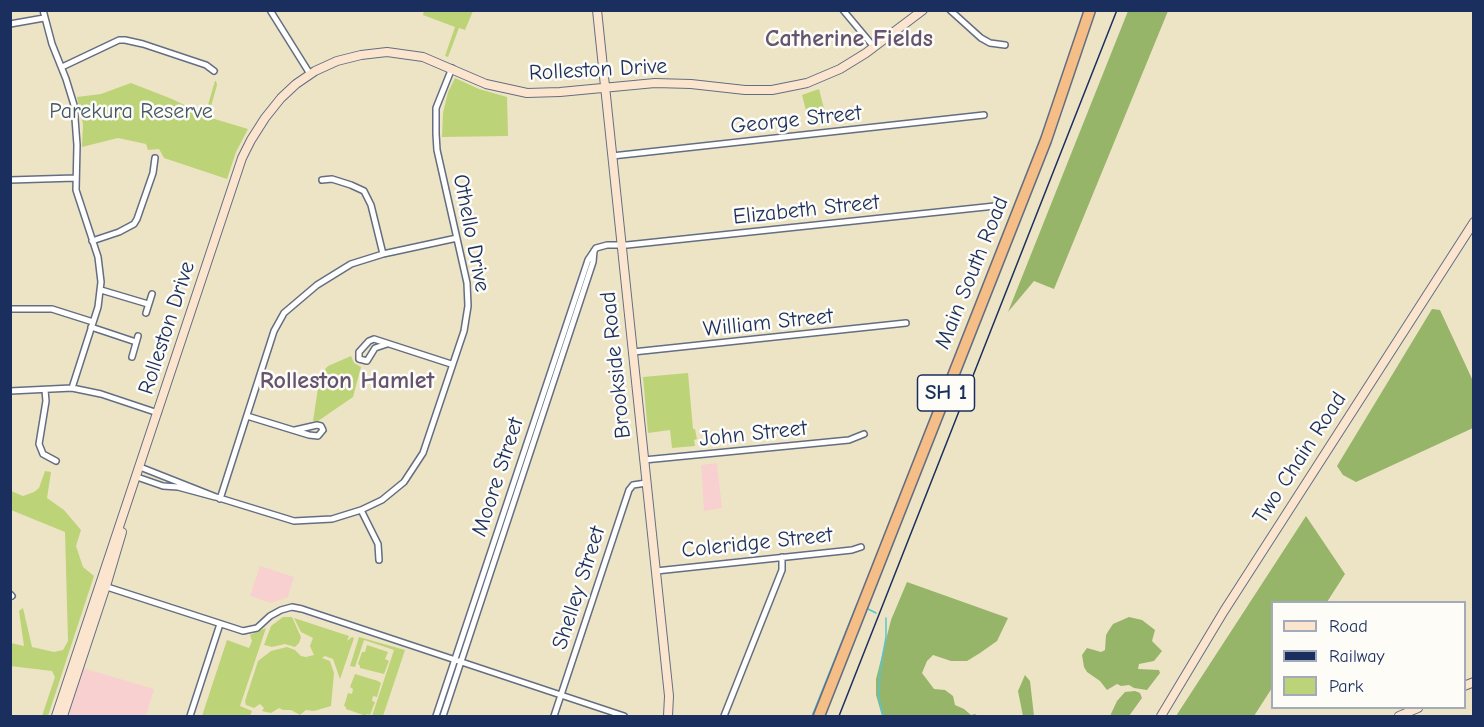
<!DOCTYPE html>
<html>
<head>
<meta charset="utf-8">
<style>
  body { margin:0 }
  #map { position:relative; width:1484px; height:727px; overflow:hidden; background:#ede4c6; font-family:"Comic Neue",sans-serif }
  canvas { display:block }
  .frame { position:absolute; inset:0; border:12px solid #1b2f5e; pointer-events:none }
  .legend { position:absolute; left:1271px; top:601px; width:195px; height:108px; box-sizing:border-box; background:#fdfcf7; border:2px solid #a3aaba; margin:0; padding:8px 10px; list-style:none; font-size:18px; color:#1b2f5e }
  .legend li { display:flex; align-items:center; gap:12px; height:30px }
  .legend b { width:30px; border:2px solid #a3aaba }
</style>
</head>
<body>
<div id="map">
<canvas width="1484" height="727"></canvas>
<div class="frame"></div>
<ul class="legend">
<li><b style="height:8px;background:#fbe5cf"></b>Road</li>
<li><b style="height:8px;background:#1b2f5e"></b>Railway</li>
<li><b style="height:16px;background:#bdd377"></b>Park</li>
</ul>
</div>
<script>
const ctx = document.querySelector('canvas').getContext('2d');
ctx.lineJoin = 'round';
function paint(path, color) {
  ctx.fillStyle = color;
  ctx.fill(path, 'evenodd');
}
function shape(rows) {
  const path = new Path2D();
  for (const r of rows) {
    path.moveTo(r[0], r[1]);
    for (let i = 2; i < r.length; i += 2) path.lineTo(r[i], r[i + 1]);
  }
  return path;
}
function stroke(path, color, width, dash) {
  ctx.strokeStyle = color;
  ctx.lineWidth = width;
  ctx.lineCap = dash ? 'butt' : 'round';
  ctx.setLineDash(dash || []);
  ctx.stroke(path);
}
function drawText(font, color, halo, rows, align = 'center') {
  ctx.font = font + ' "Comic Neue",sans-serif';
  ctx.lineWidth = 5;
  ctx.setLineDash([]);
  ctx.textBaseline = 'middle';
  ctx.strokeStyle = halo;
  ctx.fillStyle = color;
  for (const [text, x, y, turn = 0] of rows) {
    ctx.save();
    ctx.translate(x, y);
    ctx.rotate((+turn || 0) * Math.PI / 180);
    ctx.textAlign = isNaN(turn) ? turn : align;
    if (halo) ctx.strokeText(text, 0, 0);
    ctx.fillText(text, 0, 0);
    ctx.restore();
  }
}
const built = shape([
  [717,463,722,508,704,511,701,465],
  [260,566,294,577,288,597,271,603,250,596],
  [83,668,154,689,146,716,68,716]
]);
const green = shape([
  [424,11,473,11,465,30,459,28,448,57,445,56,455,27,423,15],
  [455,78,479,89,507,97,508,136,442,137,443,113,448,92],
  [215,81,216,81,217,85,208,117,248,129,236,152,227,179,164,158,159,149,148,150,146,144,118,138,82,147,83,124,77,97,101,94,131,83,172,99,205,115],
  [819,89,828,124,810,126,802,95],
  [351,356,354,363,361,367,353,397,318,421,313,421,320,375,328,366],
  [688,373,693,429,695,429,697,439,694,440,695,446,672,448,670,430,648,433,643,377],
  [45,471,51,472,47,498,64,510,81,530,76,546,83,567,94,576,48,716,42,716,55,677,52,671,10,666,11,643,24,646,19,611,23,608,32,647,54,652,63,650,68,641,65,532,11,510,11,491,23,496,34,492,39,488],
  [283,617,292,617,301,637,299,643,295,647,285,644,272,647,264,645,271,626],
  [294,618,349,636,347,641,352,637,354,638,340,679,333,659,325,656,322,658,330,661,334,673,331,706,314,711,306,710,300,715,291,710,283,710,279,708,271,713,266,712,262,711,264,708,260,704,254,708,246,705,245,701,258,661,271,651,287,647,295,650,301,656,306,657,314,655,310,646,313,638,301,632],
  [266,628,240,706,252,711,250,716,218,716,216,715,215,716,202,716,227,640,249,648,252,641,250,635],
  [359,637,405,650,383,716,372,716,394,650,364,640,355,667,350,666],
  [367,645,388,652,385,659,389,661,384,674,360,668,360,666,358,664,362,652,365,652],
  [355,674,378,681,381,683,377,697,373,696,372,701,375,702,370,715,367,714,366,716,346,709,346,707,344,706,348,693,352,694,353,689,350,687]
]);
const forest = shape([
  [1128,11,1168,11,1054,289,1034,281,1008,312],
  [1432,309,1440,310,1473,381,1473,428,1356,482,1343,475,1337,466],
  [1306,516,1345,574,1327,602,1272,602,1272,688,1254,716,1176,716],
  [907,582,1008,618,997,641,980,653,967,661,951,661,933,655,927,661,922,673,934,689,945,690,953,696,955,705,964,709,971,715,975,714,978,716,882,716,876,695,876,679,891,620],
  [1129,617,1142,620,1155,630,1152,641,1162,651,1154,661,1139,664,1138,669,1159,670,1160,673,1147,690,1134,688,1129,685,1121,686,1117,684,1107,690,1100,681,1087,672,1084,667,1082,655,1087,648,1101,652,1105,650,1106,635,1109,630,1113,624],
  [1025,675,1030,681,1034,716,1023,716,1018,691],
  [1135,691,1140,693,1142,698,1129,716,1110,716,1117,701,1125,692]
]);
const stream = shape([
  [868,609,876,613],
  [812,716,857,604],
  [883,716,879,699,880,670,886,637,886,618]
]);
const street = shape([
  [43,10,52,44,66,79,74,105,77,145,76,190,98,257,101,282,98,307,72,388],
  [270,10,310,74],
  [843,10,874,47],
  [950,10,981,38,990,43,1005,45],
  [10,24,44,18],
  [62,67,119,40,125,40,143,44,206,65,214,71],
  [612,156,984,115],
  [10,180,75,178],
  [322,180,332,179,351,185,364,191,371,205,383,254],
  [92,241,119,232,134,224,137,219,153,173,155,158],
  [101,290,148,304],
  [10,309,52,309,93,322],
  [146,313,152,294],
  [91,327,136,342],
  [387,344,375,348,367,361,359,359,359,352,369,341,374,339,451,364],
  [633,352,906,323],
  [132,357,138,336],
  [45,390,46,401,39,444,43,454,56,461],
  [10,391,72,388,101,394,158,413],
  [247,416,309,435,318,436,323,430,321,426,317,425,295,430],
  [644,460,849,440,864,434],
  [140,467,216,497,294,521,332,519,361,510,382,500,404,482,423,453,464,331,468,306,467,283,437,150,436,134,436,108,452,68],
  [137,477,163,486,178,487,215,497],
  [220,499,274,331,284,313,317,285,351,264,383,254,457,238],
  [361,510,378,544,379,560],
  [656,571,852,550,861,547],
  [104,586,243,631,257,628,270,616,281,610,292,607,302,609,624,716],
  [10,594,12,596],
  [190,716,220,624],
  [436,716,588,260,596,248,607,245,627,245,995,206],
  [443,716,593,262,594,251],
  [554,716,629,490,633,485,646,483],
  [724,716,782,570,782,557]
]);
const secondary = shape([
  [597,10,669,696,668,716],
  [1464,686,1474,682],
  [56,716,242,158,251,140,265,118,281,98,296,84,315,71,337,61,361,55,387,52,423,57,486,84,527,93,560,92,655,83,691,84,745,90,772,90,807,83,840,69,866,53,923,10],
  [63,716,106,586,122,532],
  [1161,716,1224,611,1474,222],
  [1399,716,1418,708]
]);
const highway = shape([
  [819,716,1046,140,1090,10]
]);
const rail = shape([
  [839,716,1117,10]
]);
const shields = [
  [946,393,57]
];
const shieldNames = [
  ["SH 1",946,393]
];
const streetNames = [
  ["Rolleston Drive",598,70,-3],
  ["George Street",796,120,-6],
  ["Elizabeth Street",806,210,-6],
  ["Othello Drive",471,233,79],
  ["Main South Road",972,273,-68],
  ["William Street",768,323,-6],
  ["Rolleston Drive",167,328,-72],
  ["Brookside Road",616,365,-96],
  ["John Street",753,434,-6],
  ["Two Chain Road",1300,458,-57],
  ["Moore Street",498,477,-72],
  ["Coleridge Street",757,543,-6],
  ["Shelley Street",579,588,-72]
];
const parkNames = [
  ["Parekura Reserve",131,112]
];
const neighbourhoodNames = [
  ["Catherine Fields",849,39],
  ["Rolleston Hamlet",347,381]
];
paint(built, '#f7d0cf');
paint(green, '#bdd377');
paint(forest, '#96b568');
stroke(stream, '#58c3d3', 1.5);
stroke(street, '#646e82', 8);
stroke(secondary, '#646e82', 10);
stroke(highway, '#646e82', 13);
stroke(street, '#fff', 5);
stroke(secondary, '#fbe5cf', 8);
stroke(highway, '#f6be87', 10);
stroke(rail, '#1b2f5e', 1.5);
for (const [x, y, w] of shields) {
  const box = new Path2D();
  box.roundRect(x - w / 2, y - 18, w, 36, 4.5);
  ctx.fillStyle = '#fdfcf7';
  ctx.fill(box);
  stroke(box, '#1b2f5e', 1.5);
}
drawText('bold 21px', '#1b2f5e', null, shieldNames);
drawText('22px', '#1b2f5e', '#fdfcf7', streetNames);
drawText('22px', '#445864', '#fdfcf7', parkNames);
drawText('bold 24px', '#65546f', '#fdfcf7', neighbourhoodNames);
</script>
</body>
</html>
